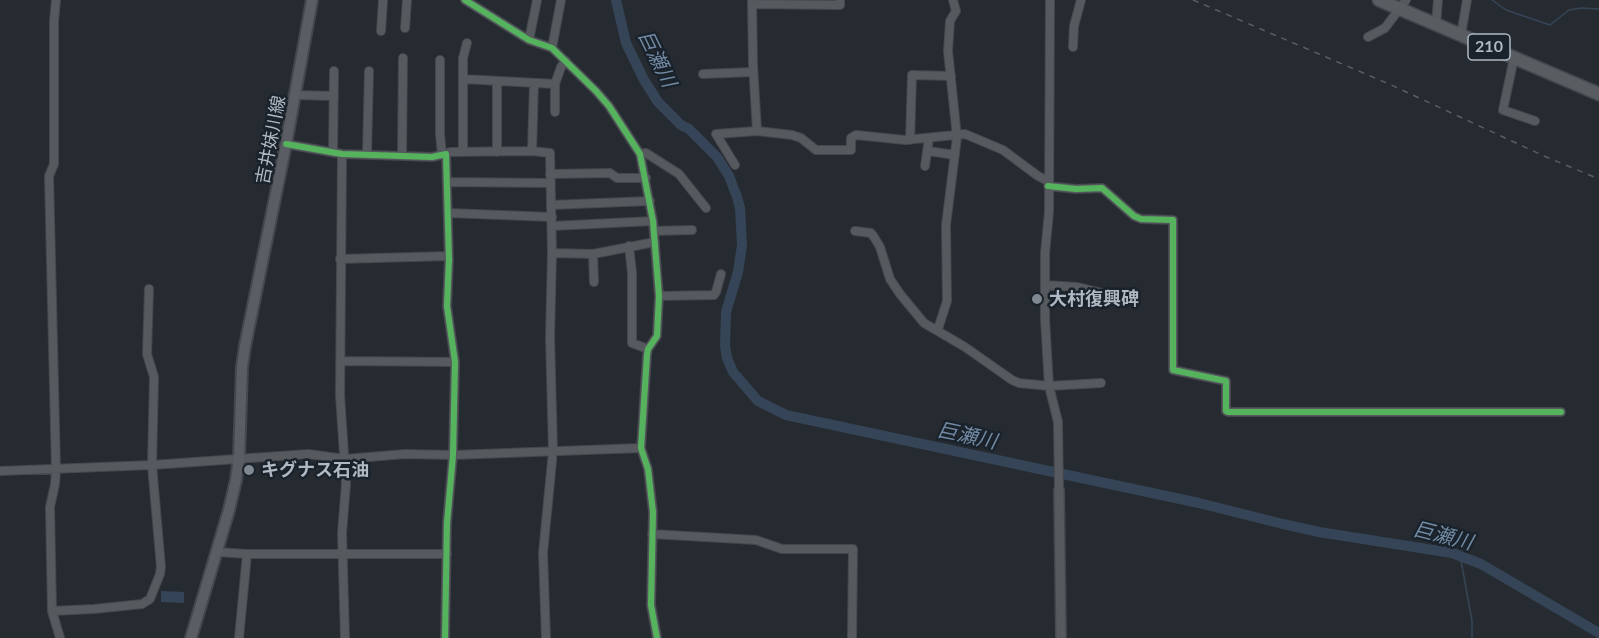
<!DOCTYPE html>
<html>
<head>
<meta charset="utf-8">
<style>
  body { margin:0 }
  canvas { display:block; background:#262b31 }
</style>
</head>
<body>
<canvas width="1599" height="638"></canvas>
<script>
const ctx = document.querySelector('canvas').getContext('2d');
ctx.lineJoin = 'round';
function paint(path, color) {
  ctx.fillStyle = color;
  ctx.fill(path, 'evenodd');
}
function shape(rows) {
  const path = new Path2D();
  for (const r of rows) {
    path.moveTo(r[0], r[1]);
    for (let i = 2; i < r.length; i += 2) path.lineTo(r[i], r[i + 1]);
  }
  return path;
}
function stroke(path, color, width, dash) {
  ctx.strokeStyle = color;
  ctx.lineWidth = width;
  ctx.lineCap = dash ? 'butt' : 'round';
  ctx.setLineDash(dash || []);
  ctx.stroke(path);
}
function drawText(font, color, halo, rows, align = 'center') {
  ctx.font = font + ' Lato,"Noto Sans JP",sans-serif';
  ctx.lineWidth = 5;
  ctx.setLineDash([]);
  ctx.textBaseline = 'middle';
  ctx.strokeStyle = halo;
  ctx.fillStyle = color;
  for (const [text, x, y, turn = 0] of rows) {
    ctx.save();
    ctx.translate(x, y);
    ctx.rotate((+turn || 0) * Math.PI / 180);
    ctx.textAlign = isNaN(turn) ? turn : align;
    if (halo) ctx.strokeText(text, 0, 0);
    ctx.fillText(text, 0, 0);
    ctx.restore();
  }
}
const water = shape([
  [161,591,184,592,184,603,161,602]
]);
const stream = shape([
  [1492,0,1506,10,1550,25,1569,10,1581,8,1599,9],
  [1460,555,1472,621,1472,638]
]);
const river = shape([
  [616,0,626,43,644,80,658,102,681,125,689,129,717,157,729,176,737,197,740,208,742,245,738,272,726,312,725,346,727,358,733,372,758,401,786,415,1199,503,1283,524,1319,532,1452,553,1481,564,1599,633]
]);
const minor = shape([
  [56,0,54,21,54,164,49,176,56,470,55,484,50,507,52,611,60,638],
  [465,0,529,40,552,48,596,91,609,106,640,154,653,221,659,296,657,336,648,349,647,355,641,448,648,469,653,512,651,605,657,638],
  [752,0,753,64,757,131,792,135,801,138,816,150,851,150,851,138,856,135,905,140,965,134,1003,150,1038,176,1048,181],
  [1050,0,1049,212,1045,253,1045,319,1049,386,1058,422,1059,490],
  [752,4,840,5,840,0],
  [1436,24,1438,0],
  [405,28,407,0],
  [381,31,383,0],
  [1461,35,1467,0],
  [1368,37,1385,28,1406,0],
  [529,40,537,0],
  [467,43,463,58,463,79,555,84],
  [1073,47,1074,26,1081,0],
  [552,48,561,0],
  [1514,58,1503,110,1535,121],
  [440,60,440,134,442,155],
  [703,74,753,72],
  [463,79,463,152],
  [295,95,334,96],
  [555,112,555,84,561,67,566,61],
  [910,140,912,75,951,76],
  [286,144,342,154,432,157,446,154,449,260,447,306,455,362,453,455,447,523,445,638],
  [532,151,534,83],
  [928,151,955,155],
  [333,152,334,71],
  [497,152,497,81],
  [342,154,340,395,346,484,342,533,345,638],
  [367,154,369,71],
  [446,154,450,152,532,151,550,153,552,253,550,337,553,451,543,553,546,638],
  [640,154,646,153,679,174,706,208],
  [402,156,403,58],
  [735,165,716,134,757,131],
  [925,166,929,138],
  [550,174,610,173,617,178,646,178],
  [447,182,550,183],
  [1048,186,1076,189,1102,188,1134,216,1141,219,1173,220,1173,370,1226,381,1226,411,1228,412,1561,412],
  [551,205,650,201],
  [449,213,552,217],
  [552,226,653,221],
  [654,231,692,230],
  [855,231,871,233,874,237,880,247,890,279,900,294,924,323,965,347,1012,380,1019,383,1049,386,1101,383],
  [629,246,632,273,632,343,648,349],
  [552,253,593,254,655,242],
  [593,254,594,282],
  [340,259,449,256],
  [1045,285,1077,287,1106,294],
  [659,296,714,295,716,292,721,274],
  [938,329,947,301,946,225,957,137,948,51,950,21,956,11,953,0],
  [340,361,455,362],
  [0,471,152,465,308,454,345,459,405,454,453,455,641,448],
  [652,534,756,540,782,549,853,549,852,638],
  [217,552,247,554,239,638],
  [247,554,447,554],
  [52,611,94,609,142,604,150,599,160,574,161,567,152,465,154,377,147,354,149,289]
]);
const tertiary = shape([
  [1059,490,1061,638]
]);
const secondary = shape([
  [191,638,229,510,236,480,239,458,242,367,245,346,286,144,312,0]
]);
const trunk = shape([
  [1379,0,1599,94]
]);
const rail = shape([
  [1193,0,1389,84,1544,156,1599,179]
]);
const cycleway = shape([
  [465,0,529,40,552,48,596,91,609,106,640,154,653,221,659,296,657,336,648,349,647,355,641,448,648,469,653,512,651,605,657,638],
  [286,144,342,154,432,157,446,154,449,260,447,306,455,362,453,455,447,523,445,638],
  [1048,186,1076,189,1102,188,1134,216,1141,219,1173,220,1173,370,1226,381,1226,411,1228,412,1561,412]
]);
const markers = [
  [1037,299,6,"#7f8790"],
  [249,470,6,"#7f8790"]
];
const shields = [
  [1489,47,42]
];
const shieldNames = [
  ["210",1489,47]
];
const streetNames = [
  ["吉井妹川線",271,140,-79]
];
const poiNames = [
  ["大村復興碑",1049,299],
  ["キグナス石油",261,470]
];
const waterNames = [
  ["巨瀬川",657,59,64],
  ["巨瀬川",967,436,12],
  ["巨瀬川",1443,536,14]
];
paint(water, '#354557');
stroke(stream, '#354557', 1.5);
stroke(river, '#354557', 10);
stroke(minor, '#44474c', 10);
stroke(tertiary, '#44474c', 12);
stroke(secondary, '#44474c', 14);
stroke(trunk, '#43474d', 15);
stroke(minor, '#565a5f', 8);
stroke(tertiary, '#565a5f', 9);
stroke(secondary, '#5a5e64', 10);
stroke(trunk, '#595c60', 12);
stroke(rail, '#595e63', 1.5, [6, 6]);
stroke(cycleway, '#56b35d', 6);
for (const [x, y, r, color] of markers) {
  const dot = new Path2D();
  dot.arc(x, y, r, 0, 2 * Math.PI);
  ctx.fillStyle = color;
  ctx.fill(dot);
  stroke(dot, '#1a222b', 2);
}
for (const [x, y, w] of shields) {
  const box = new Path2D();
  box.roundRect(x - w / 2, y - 13, w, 26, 4.5);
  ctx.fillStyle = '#1a222b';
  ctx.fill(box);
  stroke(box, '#afb8c3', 1.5);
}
drawText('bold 16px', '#afb8c3', null, shieldNames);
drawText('18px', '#afb8c3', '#1a222b', streetNames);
drawText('bold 18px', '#afb8c3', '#1a222b', poiNames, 'left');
drawText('italic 20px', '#728aa4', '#1a222b', waterNames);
</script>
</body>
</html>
